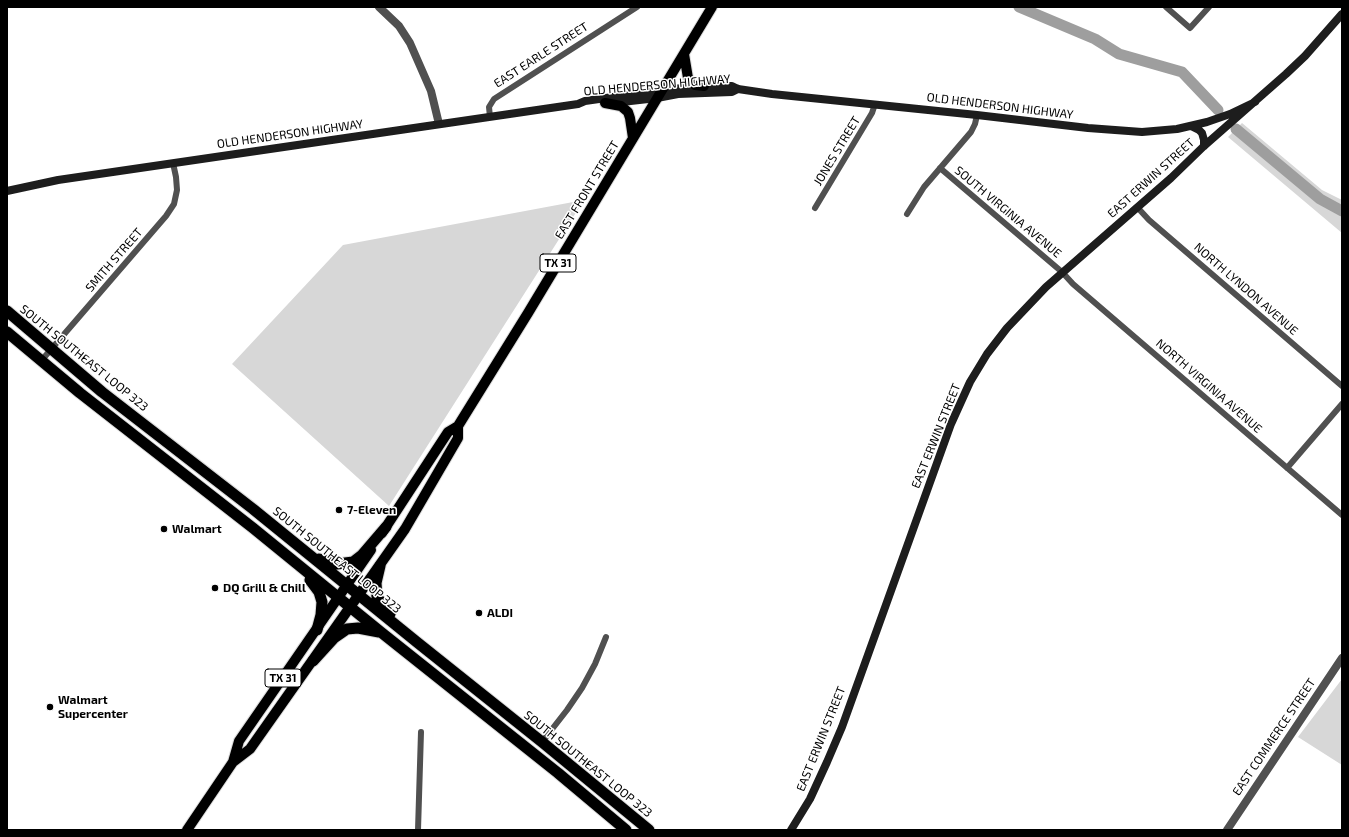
<!DOCTYPE html>
<html>
<head>
<meta charset="utf-8">
<style>
  body { margin:0 }
  #map { position:relative; width:1349px; height:837px; overflow:hidden; background:#fff; font-family:"Exo 2",sans-serif }
  canvas { display:block }
  .frame { position:absolute; inset:0; border:8px solid #000; pointer-events:none }
</style>
</head>
<body>
<div id="map">
<canvas width="1349" height="837"></canvas>
<div class="frame"></div>
</div>
<script>
const ctx = document.querySelector('canvas').getContext('2d');
ctx.lineJoin = 'round';
function paint(path, color) {
  ctx.fillStyle = color;
  ctx.fill(path, 'evenodd');
}
function shape(rows) {
  const path = new Path2D();
  for (const r of rows) {
    path.moveTo(r[0], r[1]);
    for (let i = 2; i < r.length; i += 2) path.lineTo(r[i], r[i + 1]);
  }
  return path;
}
function stroke(path, color, width, dash) {
  ctx.strokeStyle = color;
  ctx.lineWidth = width;
  ctx.lineCap = dash ? 'butt' : 'round';
  ctx.setLineDash(dash || []);
  ctx.stroke(path);
}
function drawText(font, color, halo, rows, align = 'center') {
  ctx.font = font + ' "Exo 2",sans-serif';
  ctx.lineWidth = 3;
  ctx.setLineDash([]);
  ctx.textBaseline = 'middle';
  ctx.strokeStyle = halo;
  ctx.fillStyle = color;
  for (const [text, x, y, turn = 0] of rows) {
    ctx.save();
    ctx.translate(x, y);
    ctx.rotate((+turn || 0) * Math.PI / 180);
    ctx.textAlign = isNaN(turn) ? turn : align;
    if (halo) ctx.strokeText(text, 0, 0);
    ctx.fillText(text, 0, 0);
    ctx.restore();
  }
}
const green = shape([
  [1242,123,1322,190,1342,200,1342,233,1228,137],
  [584,200,389,506,232,364,343,245],
  [1342,679,1342,765,1298,737]
]);
const river = shape([
  [1019,7,1095,39,1119,54,1182,72,1218,110],
  [1236,129,1320,199,1342,211]
]);
const minor = shape([
  [1166,7,1190,28,1209,7],
  [490,117,489,107,494,99,637,7],
  [940,168,1062,272,1073,284,1342,515],
  [1137,207,1149,220,1342,386],
  [815,208,872,113,875,104],
  [907,214,924,187,971,132,975,124,977,115],
  [41,361,166,216,174,204,177,190,176,177,173,163],
  [1287,468,1342,404],
  [542,742,567,710,582,688,595,664,606,637],
  [418,830,421,732]
]);
const tertiary = shape([
  [379,7,399,26,410,43,431,91,439,124],
  [1227,830,1342,658]
]);
const secondary = shape([
  [613,103,657,98,678,94,732,92,738,89],
  [1191,126,1199,130,1202,133,1204,140,1204,146],
  [7,191,58,180,578,104,585,101,662,90,704,86,732,86,738,89,772,94,977,115,1088,128,1142,132,1177,129,1207,122,1230,114,1255,102],
  [791,830,810,799,827,762,842,727,951,424,970,382,987,354,1007,328,1046,287,1171,178,1204,146,1286,74,1305,56,1342,14]
]);
const primary = shape([
  [684,54,688,78,695,85,704,86],
  [605,103,621,106,628,112,630,118,633,138],
  [382,533,448,432,458,426,528,313,712,7],
  [233,762,239,741,371,550],
  [187,830,233,762,250,749,405,529,458,438,458,426]
]);
const trunk = shape([
  [7,311,102,392,253,509,418,643,542,742,649,830],
  [7,332,80,393,253,528,382,633,558,773,626,830],
  [319,559,337,564,353,562,362,555,386,527],
  [380,566,376,583,377,597,390,614],
  [310,580,319,592,322,602,321,615,317,630],
  [313,661,334,638,347,629,358,628,379,632]
]);
const markers = [
  [339,510,4,"#000"],
  [164,529,4,"#000"],
  [215,588,4,"#000"],
  [479,613,4,"#000"],
  [50,707,4,"#000"]
];
const shields = [
  [558,263,36],
  [283,678,36]
];
const shieldNames = [
  ["TX 31",558,263],
  ["TX 31",283,678]
];
const streetNames = [
  ["EAST EARLE STREET",541,55,-33],
  ["OLD HENDERSON HIGHWAY",657,85,-5],
  ["OLD HENDERSON HIGHWAY",1000,106,7],
  ["OLD HENDERSON HIGHWAY",290,134,-8],
  ["JONES STREET",837,151,-59],
  ["EAST ERWIN STREET",1151,178,-42],
  ["EAST FRONT STREET",587,190,-59],
  ["SOUTH VIRGINIA AVENUE",1008,212,40],
  ["SMITH STREET",114,260,-49],
  ["NORTH LYNDON AVENUE",1246,289,41],
  ["SOUTH SOUTHEAST LOOP 323",84,358,39],
  ["NORTH VIRGINIA AVENUE",1209,386,41],
  ["EAST ERWIN STREET",936,436,-68],
  ["SOUTH SOUTHEAST LOOP 323",337,560,39],
  ["EAST COMMERCE STREET",1274,737,-56],
  ["EAST ERWIN STREET",821,739,-68],
  ["SOUTH SOUTHEAST LOOP 323",588,764,39]
];
const poiNames = [
  ["7-Eleven",347,510],
  ["Walmart",172,529],
  ["DQ Grill & Chill",223,588],
  ["ALDI",487,613],
  ["Walmart",58,700],
  ["Supercenter",58,714]
];
paint(green, '#d7d7d7');
stroke(river, '#9e9e9e', 11);
stroke(primary, '#dbdbdb', 12);
stroke(trunk, '#dbdbdb', 13);
stroke(minor, '#505050', 6);
stroke(tertiary, '#505050', 8);
stroke(secondary, '#1d1d1d', 8);
stroke(primary, '#000', 10);
stroke(trunk, '#000', 11);
for (const [x, y, r, color] of markers) {
  const dot = new Path2D();
  dot.arc(x, y, r, 0, 2 * Math.PI);
  ctx.fillStyle = color;
  ctx.fill(dot);
  stroke(dot, '#fff', 1.5);
}
for (const [x, y, w] of shields) {
  const box = new Path2D();
  box.roundRect(x - w / 2, y - 9, w, 18, 3);
  ctx.fillStyle = '#fff';
  ctx.fill(box);
  stroke(box, '#000', 1);
}
drawText('bold 11px', '#000', null, shieldNames);
drawText('12px', '#000', '#fff', streetNames);
drawText('bold 12px', '#000', '#fff', poiNames, 'left');
</script>
</body>
</html>
